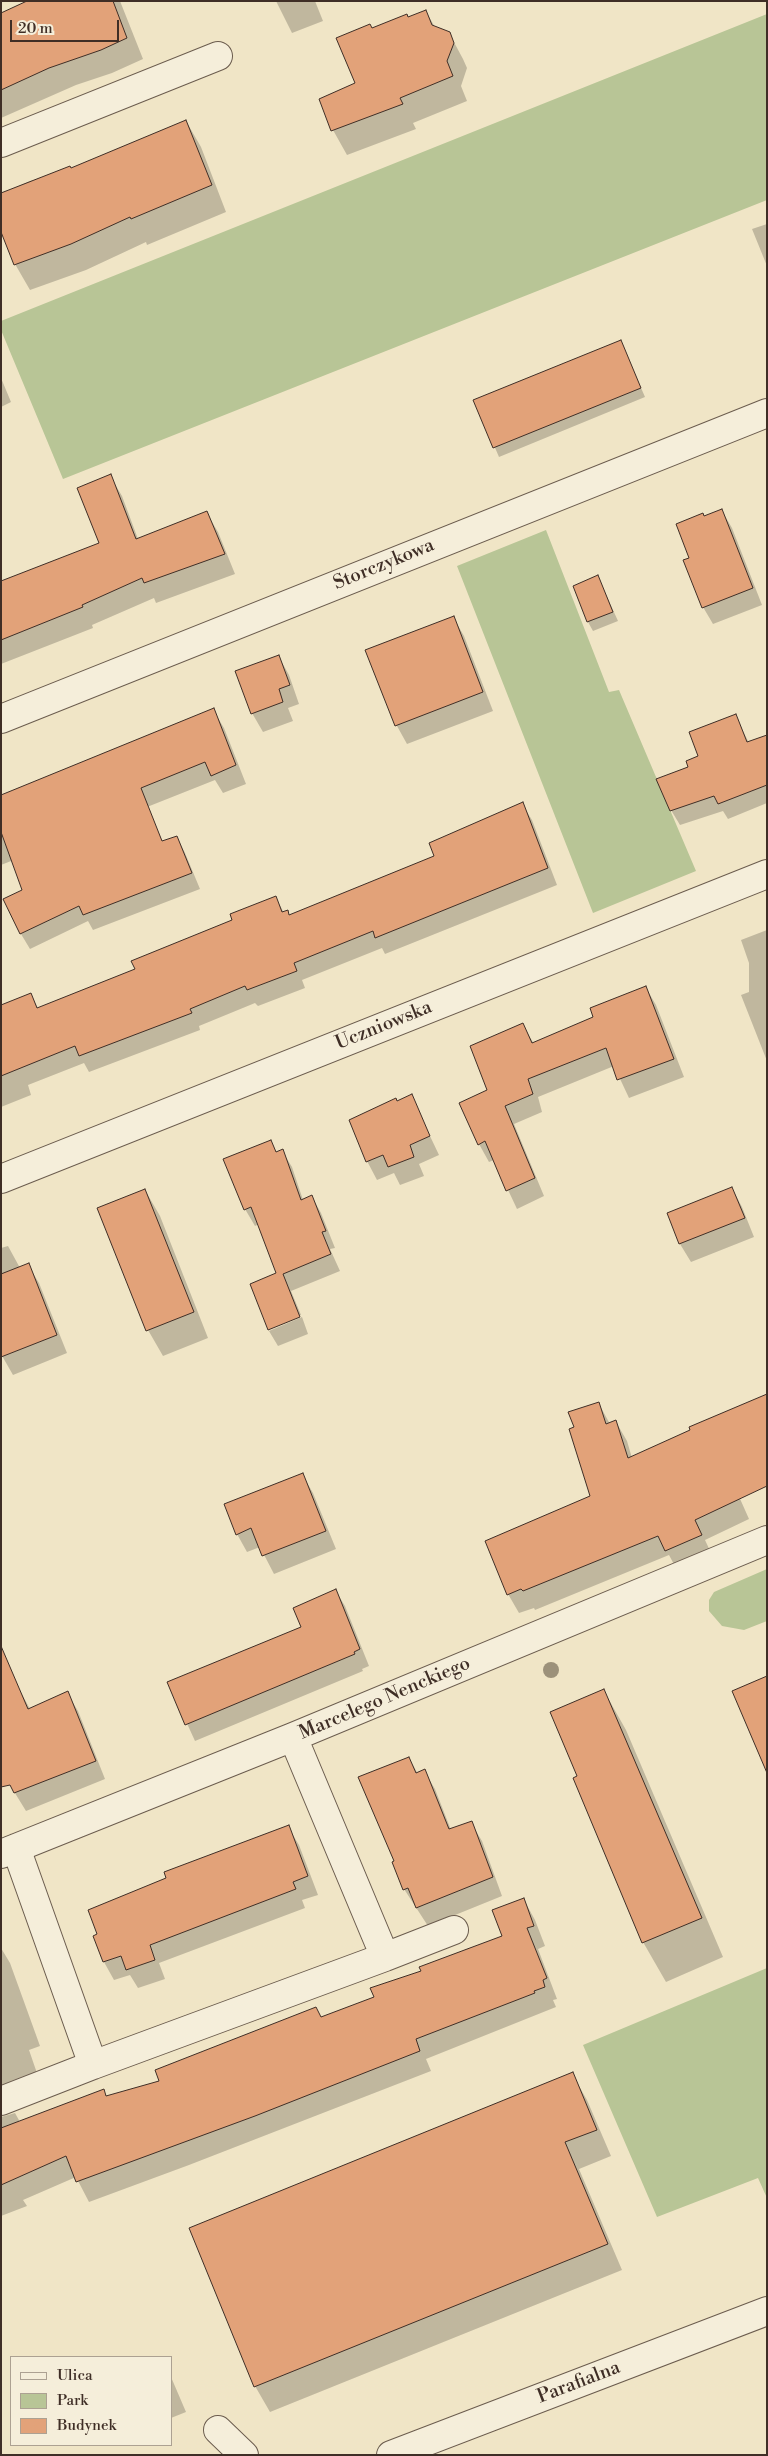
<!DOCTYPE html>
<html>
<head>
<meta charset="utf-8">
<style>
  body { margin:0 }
  #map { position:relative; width:768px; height:2456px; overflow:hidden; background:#f0e5c6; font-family:"Libre Bodoni",serif }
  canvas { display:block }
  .frame { position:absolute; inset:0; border:2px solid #3f2e26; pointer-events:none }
  .legend { position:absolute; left:10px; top:2356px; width:162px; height:90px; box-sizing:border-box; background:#f5eeda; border:1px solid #aca192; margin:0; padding:6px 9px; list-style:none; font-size:15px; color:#3f2e26 }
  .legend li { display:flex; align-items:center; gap:10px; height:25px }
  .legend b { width:25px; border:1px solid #aca192 }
  .scale { position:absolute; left:10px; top:20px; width:109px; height:22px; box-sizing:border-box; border:2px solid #3f2e26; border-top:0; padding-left:6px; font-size:15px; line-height:18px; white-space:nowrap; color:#3f2e26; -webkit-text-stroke:4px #f5eeda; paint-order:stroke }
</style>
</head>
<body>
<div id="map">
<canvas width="768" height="2456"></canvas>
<div class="frame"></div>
<ul class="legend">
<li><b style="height:6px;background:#f5eeda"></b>Ulica</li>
<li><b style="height:14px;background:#b8c596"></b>Park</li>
<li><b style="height:14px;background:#e2a279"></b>Budynek</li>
</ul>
<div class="scale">20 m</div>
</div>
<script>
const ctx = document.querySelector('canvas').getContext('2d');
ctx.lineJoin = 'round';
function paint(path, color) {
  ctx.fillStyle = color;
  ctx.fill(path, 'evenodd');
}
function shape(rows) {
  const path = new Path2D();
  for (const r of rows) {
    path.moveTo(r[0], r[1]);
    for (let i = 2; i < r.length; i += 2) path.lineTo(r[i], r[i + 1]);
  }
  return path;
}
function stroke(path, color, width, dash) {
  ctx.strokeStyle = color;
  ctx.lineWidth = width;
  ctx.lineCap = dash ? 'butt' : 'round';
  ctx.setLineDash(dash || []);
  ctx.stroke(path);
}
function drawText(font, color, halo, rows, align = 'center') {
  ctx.font = font + ' "Libre Bodoni",serif';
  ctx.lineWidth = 4;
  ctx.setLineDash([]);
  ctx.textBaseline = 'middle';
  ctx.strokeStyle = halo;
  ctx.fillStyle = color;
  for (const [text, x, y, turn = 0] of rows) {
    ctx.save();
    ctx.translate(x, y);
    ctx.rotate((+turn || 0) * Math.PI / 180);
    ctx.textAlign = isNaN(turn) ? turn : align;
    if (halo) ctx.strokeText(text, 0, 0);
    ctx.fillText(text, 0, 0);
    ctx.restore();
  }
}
const green = shape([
  [767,14,767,200,63,479,1,330,1,321],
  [546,530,609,692,619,690,696,871,593,913,457,566],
  [767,1569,767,1621,744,1630,722,1626,709,1611,709,1600,714,1592],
  [767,1968,767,2198,758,2178,657,2217,583,2045]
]);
const shadow = shape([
  [32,1,120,1,143,59,112,73,76,85,1,118,1,14],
  [276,1,315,1,323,21,292,33],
  [426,12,435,27,449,33,463,59,467,68,461,86,467,101,413,123,416,129,347,155,333,130,356,84,372,30],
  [186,121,201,147,226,212,147,245,146,242,86,270,30,290,15,264,1,194,30,181,70,170],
  [767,224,767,266,752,229],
  [621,342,645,397,499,457,475,401],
  [1,378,11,402,1,407],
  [110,476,122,496,138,539,206,512,218,532,235,574,156,603,154,598,92,625,93,628,1,664,1,583,101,543],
  [722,511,732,528,762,605,713,624,703,607,691,559,704,517],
  [598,577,618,621,593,631,588,622],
  [453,617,464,636,493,711,407,744,397,726,367,651],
  [279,657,289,675,299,704,288,708,293,721,263,732,252,713],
  [213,710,224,728,246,784,223,793,215,780,1,865,1,796],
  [735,715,749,743,767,736,767,803,728,819,723,811,680,825,671,810,690,767],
  [522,804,532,820,557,885,385,954,382,948,302,980,305,988,258,1006,255,1003,199,1026,200,1030,89,1072,84,1063,28,1085,31,1095,1,1107,1,1007,31,995,38,1008,136,970,276,898,284,913,290,916,436,857],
  [156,829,163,842,177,837,185,853,200,889,93,930,88,921,30,949,21,934],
  [767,930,767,1061,741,995,749,992,749,963,741,940],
  [646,988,656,1005,684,1077,629,1098,614,1066,538,1097,542,1112,514,1124,544,1196,517,1209,494,1160,489,1162,479,1144,489,1091,523,1025,534,1044,595,1018],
  [411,1096,439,1155,419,1164,424,1176,400,1185,394,1173,377,1180,367,1161,397,1102],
  [271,1142,277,1153,282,1151,292,1167,303,1200,312,1197,321,1213,335,1248,330,1249,340,1271,291,1291,301,1315,269,1328,269,1330,251,1284,278,1274,259,1224,255,1226,245,1209],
  [732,1188,742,1207,754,1237,691,1262,680,1244,669,1214],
  [145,1190,160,1216,208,1338,163,1356,148,1330],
  [8,1246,20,1268,28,1265,39,1283,67,1353,13,1375,1,1354,1,1248],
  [302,1317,308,1334,278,1346,269,1331],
  [599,1404,610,1424,616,1422,627,1441,632,1458,737,1492,749,1519,705,1540,712,1555,677,1570,669,1555,535,1610,534,1608,519,1613,508,1594,592,1496,576,1428],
  [302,1474,313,1493,336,1549,274,1574,260,1547,247,1552,237,1534],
  [335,1590,345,1606,369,1666,362,1669,363,1671,195,1741,168,1682,303,1628],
  [17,1685,30,1709,67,1693,78,1711,105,1779,26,1811,10,1785],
  [604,1691,626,1730,723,1957,666,1982,643,1942,574,1779,579,1777],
  [409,1758,418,1774,424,1771,435,1789,451,1830,471,1823,482,1841,502,1896,428,1926,404,1889],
  [288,1827,299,1845,318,1895,302,1900,305,1908,159,1963,165,1979,138,1988,130,1975,114,1980,104,1962],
  [524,1900,535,1920,545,1946,538,1949,557,1999,553,2000,556,2007,426,2059,431,2071,189,2165,89,2202,76,2177,23,2200,27,2206,1,2216,1,2117,15,2113,20,2122,103,2091,107,2098,161,2081,375,1998,423,1972,504,1937],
  [1,1948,10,1963,40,2046,29,2050,39,2079,1,2110],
  [572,2074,587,2100,611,2156,579,2169,622,2270,270,2412,255,2386],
  [171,2377,186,2412,171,2418]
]);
const building = shape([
  [27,1,113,1,127,38,101,50,49,68,1,90,1,13,27,1],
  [426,10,432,25,450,32,454,43,447,61,453,76,400,98,403,104,331,131,319,99,355,83,336,38,370,24,372,28,407,14,408,17,426,10],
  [186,120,212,185,131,219,130,217,71,244,14,265,1,232,1,193,70,166,71,168,186,120],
  [621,340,641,388,493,448,473,400,621,340],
  [111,474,136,539,207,511,225,554,144,583,142,578,82,605,83,607,1,640,1,581,99,543,77,488,111,474],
  [722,509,753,588,702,608,683,560,689,558,676,524,703,513,704,516,722,509],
  [598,575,613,612,587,622,573,586,598,575],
  [454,616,483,692,395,726,365,650,454,616],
  [279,655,290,685,279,689,283,702,251,714,235,671,279,655],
  [214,708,236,765,211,776,205,762,141,788,162,841,177,836,192,873,83,915,79,906,20,934,3,899,22,890,1,832,1,795,214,708],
  [736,714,747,742,767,735,767,785,718,804,714,796,670,811,656,779,688,767,686,761,698,756,689,732,736,714],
  [523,802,548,868,375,938,373,931,294,963,297,971,247,990,245,986,190,1009,192,1013,79,1056,75,1046,1,1076,1,1005,31,993,37,1008,135,969,131,961,232,920,230,914,276,896,282,912,288,910,289,915,434,856,429,843,523,802],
  [646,986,674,1059,617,1080,606,1048,528,1079,533,1094,505,1106,535,1178,506,1191,485,1141,478,1145,459,1103,487,1090,470,1046,523,1023,532,1043,593,1017,590,1008,646,986],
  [412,1094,430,1136,410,1145,414,1157,388,1167,383,1155,366,1162,349,1120,396,1098,397,1101,412,1094],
  [271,1140,276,1152,283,1149,301,1200,312,1195,326,1231,322,1232,331,1254,283,1274,300,1317,268,1330,250,1284,276,1273,251,1207,244,1210,223,1159,271,1140],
  [732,1187,745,1218,679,1244,667,1213,732,1187],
  [145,1189,194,1312,146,1331,97,1208,145,1189],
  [29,1263,57,1335,1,1357,1,1274,29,1263],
  [767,1394,767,1486,695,1520,702,1535,665,1551,658,1536,523,1591,521,1589,507,1595,485,1541,590,1496,569,1429,574,1427,568,1412,599,1402,606,1424,616,1420,628,1458,690,1430,689,1427,767,1394],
  [303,1473,326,1531,262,1556,251,1528,236,1535,224,1504,303,1473],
  [336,1589,360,1649,354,1652,355,1654,185,1725,167,1682,301,1627,293,1608,336,1589],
  [1,1646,28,1709,68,1691,96,1761,14,1793,10,1785,1,1787,1,1646],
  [767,1676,767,1773,732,1691,767,1676],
  [604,1689,702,1918,642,1943,573,1778,577,1776,550,1712,604,1689],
  [409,1757,416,1773,425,1769,449,1829,472,1821,493,1877,416,1908,408,1888,403,1890,392,1862,394,1861,358,1777,409,1757],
  [289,1825,308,1876,293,1882,296,1889,150,1945,155,1960,126,1970,121,1956,103,1962,93,1936,97,1934,88,1910,166,1878,164,1872,289,1825],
  [524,1898,534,1926,527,1928,547,1978,543,1980,545,1987,534,1991,535,1993,416,2039,420,2051,255,2116,76,2182,66,2156,1,2185,1,2128,104,2089,106,2096,159,2081,155,2070,316,2007,321,2017,374,1997,370,1988,421,1971,419,1967,502,1936,492,1910,524,1898],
  [573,2072,597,2130,565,2142,608,2244,254,2387,189,2228,573,2072]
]);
const minor = shape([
  [1,143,218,56],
  [1,719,767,413],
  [1,1179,767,874],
  [16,1848,93,2065,385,1957,293,1737],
  [1,1854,293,1737,767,1540],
  [385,1957,454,1930],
  [1,2101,93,2065],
  [218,2430,244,2455],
  [391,2455,767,2311]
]);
const trees = [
  [551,1670]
];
const streetNames = [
  ["Storczykowa",384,565,-22],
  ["Uczniowska",384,1026,-22],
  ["Marcelego Nenckiego",385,1699,-23],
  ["Parafialna",579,2383,-21]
];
paint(green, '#b8c596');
paint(shadow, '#0003');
paint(building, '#e2a279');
stroke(building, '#3f2e26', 1);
stroke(minor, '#6b5c4e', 30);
stroke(minor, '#f5eeda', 28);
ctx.fillStyle = '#9c917a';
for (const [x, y] of trees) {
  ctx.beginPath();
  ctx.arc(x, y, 8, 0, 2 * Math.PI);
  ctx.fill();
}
drawText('19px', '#3f2e26', '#f5eeda', streetNames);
</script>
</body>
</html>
